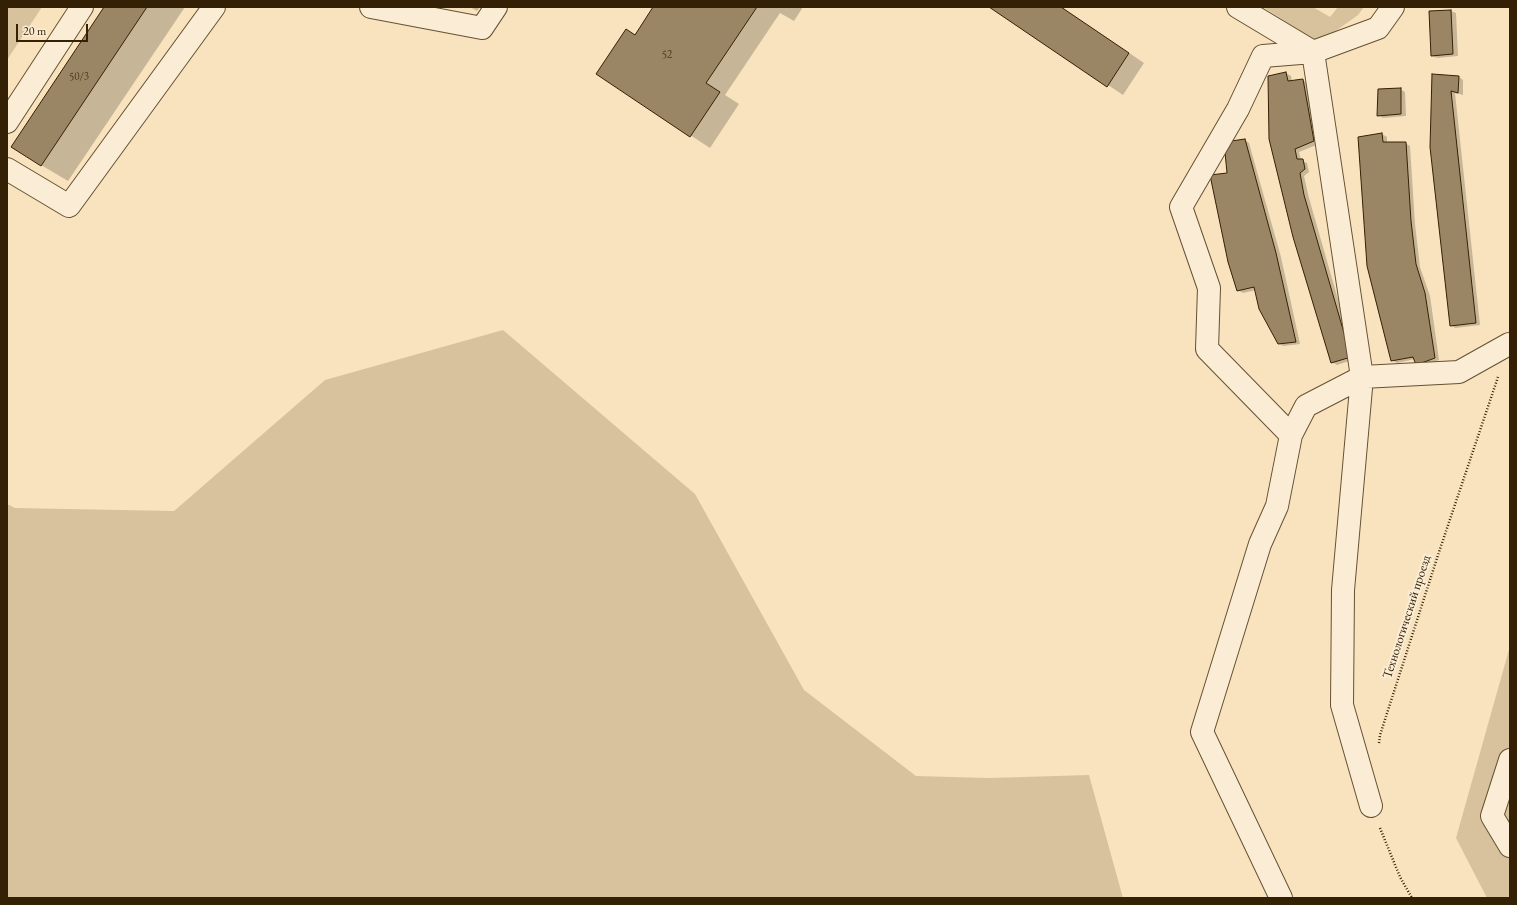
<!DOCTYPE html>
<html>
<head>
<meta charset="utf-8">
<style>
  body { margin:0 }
  #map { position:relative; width:1517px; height:905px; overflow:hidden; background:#f9e3be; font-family:"EB Garamond",serif }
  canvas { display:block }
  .frame { position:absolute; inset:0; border:8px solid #342004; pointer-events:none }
  .scale { position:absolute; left:16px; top:24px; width:72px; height:18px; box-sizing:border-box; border:2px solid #342004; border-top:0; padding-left:5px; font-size:12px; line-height:14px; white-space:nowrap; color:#342004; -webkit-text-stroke:3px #fbedd5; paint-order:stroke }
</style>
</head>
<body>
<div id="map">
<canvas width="1517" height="905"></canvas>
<div class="frame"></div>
<div class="scale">20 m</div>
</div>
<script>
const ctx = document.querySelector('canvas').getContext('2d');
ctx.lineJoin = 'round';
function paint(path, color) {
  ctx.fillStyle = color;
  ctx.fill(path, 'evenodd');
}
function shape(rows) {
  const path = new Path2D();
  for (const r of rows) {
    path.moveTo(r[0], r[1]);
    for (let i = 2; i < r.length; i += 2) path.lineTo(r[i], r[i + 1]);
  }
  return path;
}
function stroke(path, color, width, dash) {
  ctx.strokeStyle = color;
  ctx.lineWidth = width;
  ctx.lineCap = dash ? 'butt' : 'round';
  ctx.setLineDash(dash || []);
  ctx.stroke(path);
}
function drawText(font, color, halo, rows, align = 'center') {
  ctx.font = font + ' "EB Garamond",serif';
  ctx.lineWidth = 4;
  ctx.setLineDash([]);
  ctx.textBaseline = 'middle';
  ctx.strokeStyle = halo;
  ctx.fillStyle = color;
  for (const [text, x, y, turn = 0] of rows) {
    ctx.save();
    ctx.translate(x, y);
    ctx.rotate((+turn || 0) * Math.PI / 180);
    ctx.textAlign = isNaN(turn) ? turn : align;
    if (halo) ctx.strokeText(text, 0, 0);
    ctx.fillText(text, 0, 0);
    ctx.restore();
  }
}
const green = shape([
  [7,7,42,7,7,60],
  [1263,7,1313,7,1330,17,1338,7,1364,7,1358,15,1319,43],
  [503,330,695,494,804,690,916,776,989,778,1089,775,1123,898,7,898,7,504,15,508,174,511,325,380],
  [1510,646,1510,898,1487,898,1456,838]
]);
const shadow = shape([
  [105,7,185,7,68,181,41,165],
  [470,7,480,7,477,11],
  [654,7,803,7,794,21,780,13,725,95,739,104,710,148,597,74,635,35],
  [991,7,1061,7,1144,63,1123,95],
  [1451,11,1456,13,1458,56,1437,58,1432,56,1430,12],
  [1286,73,1291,76,1292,82,1303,80,1307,83,1319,144,1299,152,1301,160,1307,163,1309,172,1304,176,1309,198,1355,359,1337,365,1332,362,1294,236],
  [1433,75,1459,77,1463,80,1463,95,1455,93,1480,325,1455,328,1451,325],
  [1400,89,1405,92,1406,116,1383,118,1378,115],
  [1382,134,1387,137,1387,143,1405,143,1410,146,1415,224,1420,267,1430,296,1439,360,1422,367,1415,359,1397,363,1392,360],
  [1245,140,1249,143,1281,257,1300,344,1283,346,1278,343,1256,290,1243,293,1238,290,1228,174]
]);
const building = shape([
  [104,7,147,7,41,166,11,147,104,7],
  [653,7,757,7,706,83,720,92,690,137,596,74,626,29,635,35,653,7],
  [989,7,1061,7,1129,53,1107,87,989,7],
  [1451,10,1453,54,1431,56,1429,11,1451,10],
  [1286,72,1288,81,1303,79,1314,141,1295,149,1297,159,1303,159,1305,169,1300,173,1304,195,1351,357,1331,363,1293,237,1269,139,1268,76,1286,72],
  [1432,74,1459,76,1458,93,1451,91,1476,323,1450,326,1430,147,1432,74],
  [1401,88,1401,114,1377,116,1378,89,1401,88],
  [1382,133,1383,142,1406,142,1411,221,1416,264,1425,293,1435,358,1416,365,1413,357,1391,361,1367,266,1358,137,1382,133],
  [1245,139,1276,253,1296,342,1278,344,1259,309,1254,287,1237,291,1228,262,1210,175,1227,173,1224,142,1245,139]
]);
const path = shape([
  [1379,743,1380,735,1439,552,1498,377],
  [1380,828,1400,877,1412,898]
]);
const minor = shape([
  [371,7,482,28,496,7],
  [1238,7,1313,52,1362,377,1343,590,1342,705,1371,806],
  [7,122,82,7],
  [7,169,69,206,214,7],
  [1291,435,1207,349,1209,288,1181,207,1238,109,1263,56,1313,52,1378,28,1393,7],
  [1510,760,1492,816,1510,846],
  [1281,898,1202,732,1260,544,1277,506,1291,435,1306,406,1362,377,1459,372,1509,344]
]);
const numberNames = [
  ["52",667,55],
  ["50/3",79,77]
];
const streetNames = [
  ["Технологический проезд",1407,617,-72]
];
paint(green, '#d8c29e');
paint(shadow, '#0003');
paint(building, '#9a8565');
stroke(building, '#342004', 1);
stroke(minor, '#655132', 24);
stroke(path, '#342004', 2.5, [1, 2]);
stroke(minor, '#fbedd5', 22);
drawText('11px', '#4e391c', null, numberNames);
drawText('13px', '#342004', '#fbedd5', streetNames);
</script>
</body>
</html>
